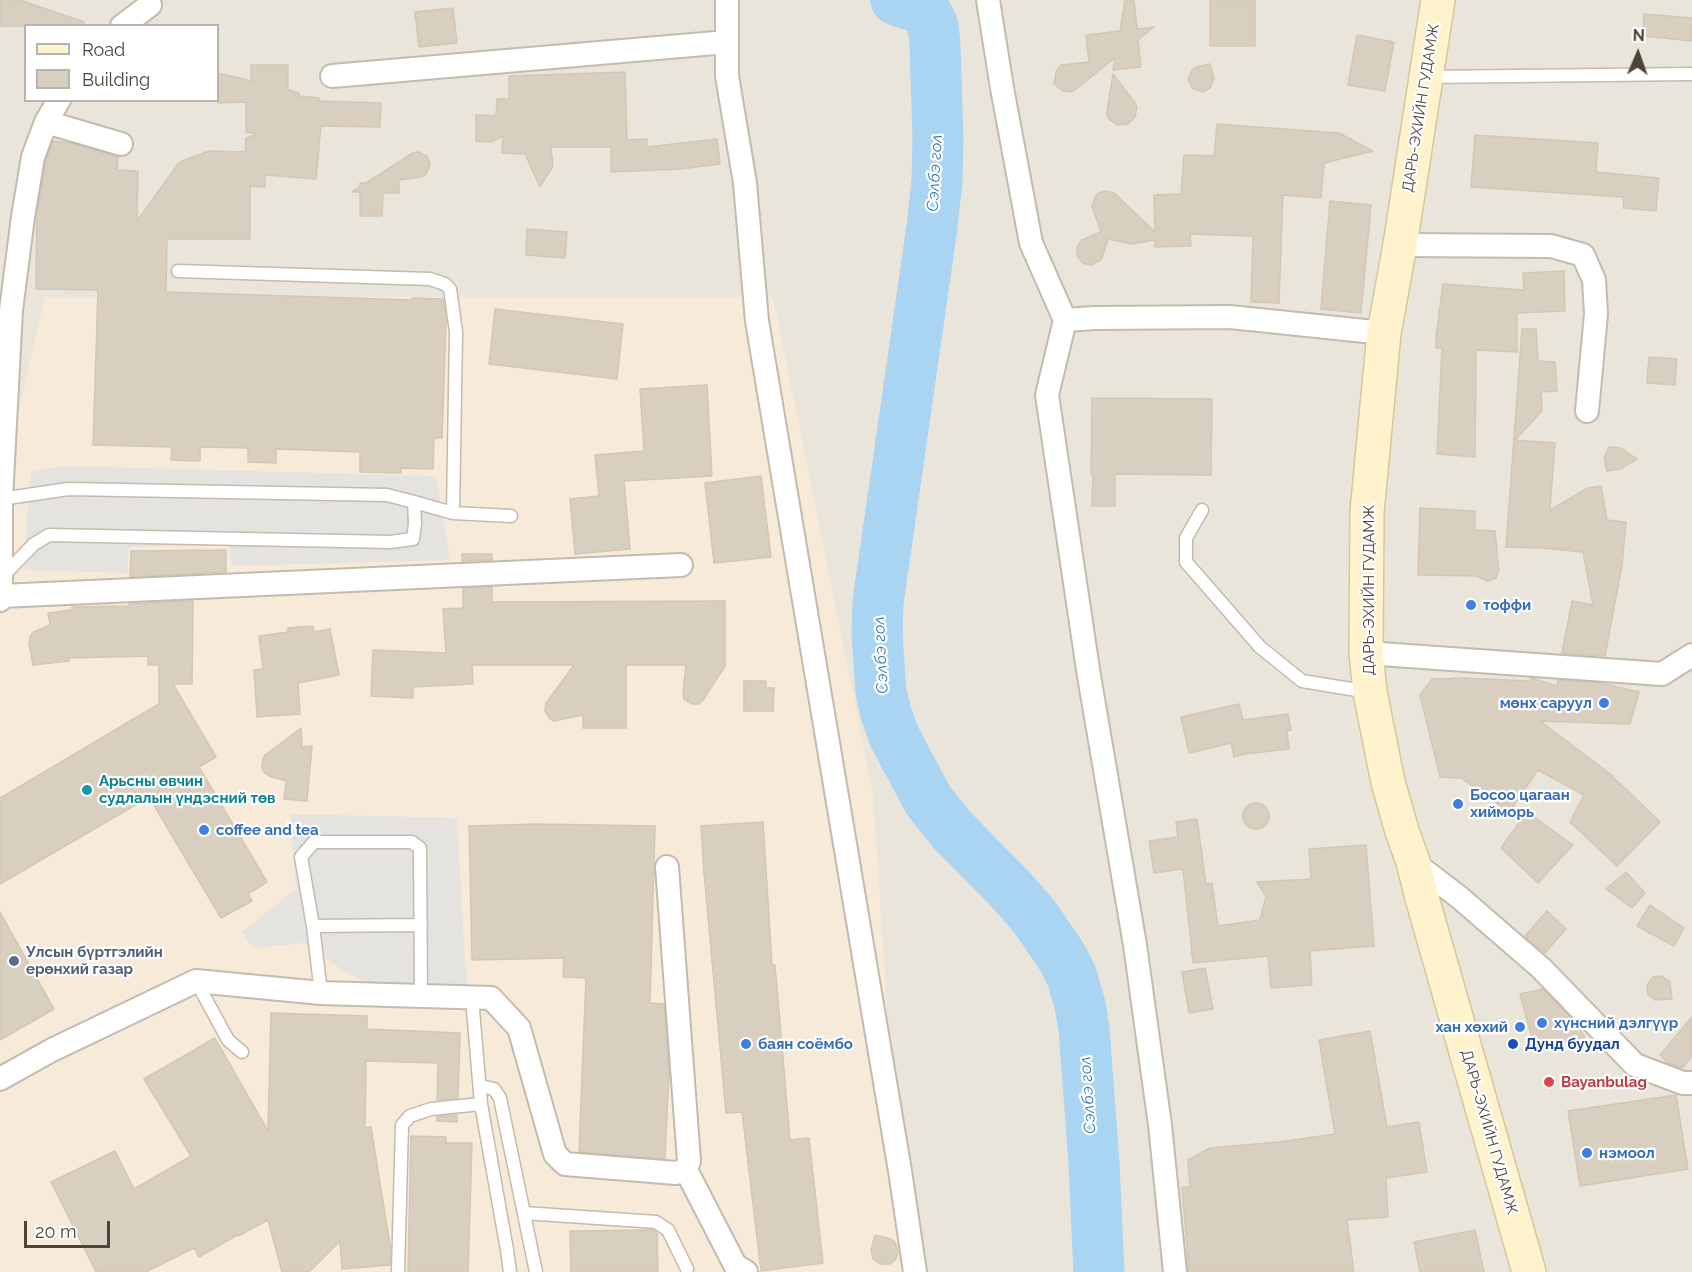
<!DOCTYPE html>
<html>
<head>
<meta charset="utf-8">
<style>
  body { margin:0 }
  #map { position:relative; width:1692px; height:1272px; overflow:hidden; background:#f6f3ec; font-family:Raleway,sans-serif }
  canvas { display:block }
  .legend { position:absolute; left:24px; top:24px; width:195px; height:78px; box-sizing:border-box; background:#fff; border:2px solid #b7b4b0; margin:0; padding:8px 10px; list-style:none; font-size:18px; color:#4b4439 }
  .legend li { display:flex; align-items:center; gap:12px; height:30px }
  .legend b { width:30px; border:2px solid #b7b4b0 }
  .north { position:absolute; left:1608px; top:24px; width:60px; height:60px; -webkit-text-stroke:4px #fff; paint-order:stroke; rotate:2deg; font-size:16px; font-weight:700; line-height:24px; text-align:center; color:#4b4439 }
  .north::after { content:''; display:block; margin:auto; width:21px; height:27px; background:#4b4439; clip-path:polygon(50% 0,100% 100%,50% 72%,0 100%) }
  .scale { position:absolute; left:24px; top:1221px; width:86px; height:27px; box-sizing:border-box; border:3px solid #4b4439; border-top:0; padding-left:8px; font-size:18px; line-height:21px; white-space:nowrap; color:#4b4439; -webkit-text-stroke:4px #fff; paint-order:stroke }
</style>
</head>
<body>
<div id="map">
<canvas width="1692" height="1272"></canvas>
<ul class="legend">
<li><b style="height:8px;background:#fff3cd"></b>Road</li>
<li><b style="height:16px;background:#d8cfc1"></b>Building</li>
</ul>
<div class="north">N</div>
<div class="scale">20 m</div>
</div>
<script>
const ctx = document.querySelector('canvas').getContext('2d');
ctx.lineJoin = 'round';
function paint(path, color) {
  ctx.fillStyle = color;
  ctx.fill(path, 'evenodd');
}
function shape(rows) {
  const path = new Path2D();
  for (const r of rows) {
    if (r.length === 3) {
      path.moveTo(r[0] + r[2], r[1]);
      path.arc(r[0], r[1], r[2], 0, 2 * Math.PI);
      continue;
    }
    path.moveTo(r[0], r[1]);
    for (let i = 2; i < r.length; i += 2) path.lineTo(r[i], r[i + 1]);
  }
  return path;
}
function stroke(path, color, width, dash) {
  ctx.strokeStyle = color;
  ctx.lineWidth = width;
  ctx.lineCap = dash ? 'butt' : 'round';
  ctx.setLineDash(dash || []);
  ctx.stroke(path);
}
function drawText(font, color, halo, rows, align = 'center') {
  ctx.font = font + ' Raleway,sans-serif';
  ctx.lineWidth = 4.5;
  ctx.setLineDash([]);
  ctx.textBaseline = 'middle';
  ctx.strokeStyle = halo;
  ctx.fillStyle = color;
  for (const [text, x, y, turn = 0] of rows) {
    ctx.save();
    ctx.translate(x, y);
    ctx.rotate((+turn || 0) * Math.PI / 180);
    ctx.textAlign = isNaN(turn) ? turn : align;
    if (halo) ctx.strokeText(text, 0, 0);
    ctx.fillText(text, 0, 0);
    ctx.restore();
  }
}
const residential = shape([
  [0,0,1692,0,1692,1272,0,1272],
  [26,26,218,26,218,100,26,100]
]);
const commercial = shape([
  [45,297,773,297,873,793,904,1272,0,1272,0,491]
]);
const parking = shape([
  [62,466,436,476,450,560,232,566,229,545,129,547,127,573,25,570,26,532,31,472],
  [290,814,457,818,465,961,469,992,378,990,344,971,303,943,253,948,242,932,296,889]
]);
const river = shape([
  [896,0,914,6,924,11,927,14,933,26,935,45,938,140,937,180,932,227,878,602,877,635,881,692,886,713,894,736,928,800,952,830,1011,890,1034,916,1062,957,1072,977,1080,1005,1084,1029,1094,1163,1099,1272]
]);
const building = shape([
  [0,0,20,0,84,22,83,26,0,26,0,0],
  [1125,0,1134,0,1137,29,1154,27,1138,40,1141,67,1113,70,1115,58,1072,92,1063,91,1054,84,1056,72,1061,65,1089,62,1086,35,1120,31,1125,0],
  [1210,1,1255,1,1255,46,1210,46,1210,1],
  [453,8,457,43,419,47,415,12,453,8],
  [1644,14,1692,18,1692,41,1643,36,1644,14],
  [1357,35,1394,42,1385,91,1348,85,1357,35],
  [1210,64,1214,78,1210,88,1203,92,1192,88,1188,79,1192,70,1196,67,1210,64],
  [251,65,288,65,288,90,299,93,299,96,319,98,318,101,381,103,380,127,321,126,316,179,265,175,265,187,250,186,250,239,167,239,166,292,412,300,412,298,443,299,446,320,442,438,434,438,433,469,401,468,401,473,360,472,360,452,276,449,276,463,248,462,248,448,200,447,200,461,171,460,172,447,93,445,98,290,36,289,37,214,46,160,53,141,70,143,118,157,117,170,138,171,137,221,178,164,182,161,209,151,245,152,246,138,257,134,246,132,246,102,218,103,218,73,251,81,251,65],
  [625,72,627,140,647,139,647,147,717,139,720,164,680,169,611,172,611,147,551,147,553,166,540,187,525,154,502,153,503,136,491,142,476,141,476,115,496,116,497,99,509,99,509,76,625,72],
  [1113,74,1135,103,1137,107,1135,117,1128,124,1118,125,1110,120,1107,115,1107,110,1113,74],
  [1217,124,1339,133,1373,151,1324,163,1321,198,1283,195,1279,303,1251,302,1253,236,1190,234,1191,246,1155,247,1155,240,1131,244,1108,239,1102,258,1099,261,1091,265,1083,263,1077,256,1077,247,1082,240,1101,232,1092,207,1093,202,1097,194,1105,191,1114,193,1155,232,1154,195,1181,194,1184,155,1214,156,1217,124],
  [1475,135,1598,143,1596,172,1659,178,1656,211,1623,208,1624,197,1471,187,1475,135],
  [418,152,427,156,429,161,430,165,426,174,421,177,399,180,399,193,383,193,382,216,360,216,360,192,352,192,360,187,360,183,366,183,413,153,418,152],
  [1330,201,1371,205,1361,313,1321,309,1330,201],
  [527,229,567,232,565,258,526,255,527,229],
  [1564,271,1565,311,1517,313,1517,352,1476,350,1475,457,1437,454,1442,348,1436,348,1436,336,1443,284,1524,290,1523,273,1564,271],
  [495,309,623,324,617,379,489,364,495,309],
  [1522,329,1536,329,1538,361,1555,362,1557,391,1541,392,1542,411,1515,440,1555,443,1550,510,1588,488,1601,486,1607,520,1626,522,1622,565,1605,656,1562,653,1572,601,1593,605,1583,552,1542,548,1506,547,1522,329],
  [1649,357,1677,359,1675,385,1647,383,1649,357],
  [707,385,712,476,624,481,630,549,575,554,570,499,599,496,595,455,644,451,640,389,707,385],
  [1092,398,1212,399,1211,475,1115,474,1115,506,1092,506,1093,474,1091,474,1092,398],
  [1609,447,1621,448,1637,459,1620,469,1607,471,1604,458,1609,447],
  [761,476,771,557,714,563,705,483,761,476],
  [1420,508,1475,511,1475,530,1495,531,1499,571,1496,578,1487,581,1477,576,1418,575,1420,508],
  [226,550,226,572,130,577,131,551,226,550],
  [462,554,492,554,492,560,462,561,462,554],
  [492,587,492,602,725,601,725,666,703,700,699,704,692,704,684,699,683,693,686,665,626,665,626,728,583,728,583,715,554,721,549,718,545,711,546,703,574,665,472,665,473,684,413,687,413,698,371,696,373,650,446,653,443,609,463,608,463,588,492,587],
  [193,601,192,684,173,684,216,757,199,767,267,882,248,894,252,901,221,918,149,797,0,884,0,798,159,704,159,665,148,665,148,656,69,658,69,661,33,665,29,643,31,635,34,632,50,625,48,613,72,610,72,607,128,606,129,604,193,601],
  [313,626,314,632,330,629,339,675,298,683,300,714,257,717,254,670,263,669,259,636,288,632,288,628,313,626],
  [1462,678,1530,681,1531,678,1557,686,1558,680,1601,683,1639,692,1630,724,1540,721,1613,776,1613,777,1660,822,1617,866,1570,822,1584,795,1538,770,1509,812,1461,778,1440,777,1420,695,1432,679,1462,678],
  [744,681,766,681,766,688,774,688,773,711,744,711,744,681],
  [1239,704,1243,720,1288,714,1291,730,1287,731,1289,749,1245,754,1234,757,1231,743,1189,753,1181,717,1239,704],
  [301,728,302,747,312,746,307,801,284,799,286,781,269,776,263,771,262,767,263,759,265,755,301,728],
  [1256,816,13],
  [1527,812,1573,845,1538,883,1501,848,1527,812],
  [1197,819,1206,884,1212,883,1218,926,1260,920,1266,896,1257,882,1311,879,1309,849,1366,845,1374,946,1310,951,1312,985,1271,988,1268,956,1193,963,1183,869,1154,873,1149,841,1178,837,1176,822,1197,819],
  [763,822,772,965,775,965,790,1140,809,1138,823,1263,761,1271,742,1112,726,1113,704,873,701,826,763,822],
  [538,824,655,826,650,1003,664,1004,669,1072,665,1159,579,1152,586,978,563,977,564,958,472,960,469,826,538,824],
  [1626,872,1645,893,1632,908,1606,889,1626,872],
  [1650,905,1684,928,1674,946,1637,926,1650,905],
  [1547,911,1566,929,1545,953,1525,936,1547,911],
  [0,912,54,1009,0,1040,0,912],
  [1205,968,1213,1009,1189,1013,1182,972,1205,968],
  [1662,976,1670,982,1672,999,1655,1000,1648,995,1647,985,1653,977,1662,976],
  [1543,989,1573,1020,1585,1037,1535,1049,1520,994,1543,989],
  [271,1013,367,1016,367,1029,460,1033,458,1098,437,1100,438,1063,366,1061,365,1128,371,1127,390,1245,390,1265,342,1269,340,1241,309,1272,282,1272,268,1220,238,1236,237,1235,199,1257,194,1248,146,1272,96,1272,51,1182,115,1151,134,1189,191,1156,144,1079,215,1038,268,1131,271,1013],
  [1692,1017,1692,1056,1682,1068,1668,1063,1660,1055,1692,1017],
  [1370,1031,1387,1127,1419,1122,1427,1172,1386,1178,1388,1217,1347,1220,1354,1272,1189,1272,1182,1187,1190,1187,1188,1160,1210,1148,1279,1142,1335,1134,1319,1040,1370,1031],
  [1676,1095,1688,1169,1580,1186,1568,1111,1676,1095],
  [457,1115,457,1122,437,1121,437,1117,457,1115],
  [411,1136,446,1137,446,1143,472,1143,468,1272,408,1272,411,1136],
  [653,1230,657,1233,658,1272,571,1272,570,1231,653,1230],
  [1475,1230,1484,1272,1420,1272,1414,1242,1475,1230],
  [875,1235,891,1239,895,1242,898,1252,896,1259,893,1262,889,1264,880,1264,873,1259,871,1250,875,1235]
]);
const service = shape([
  [1427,77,1691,74],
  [178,271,430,279,445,284,450,289,456,332,453,513],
  [1,499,68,489,387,495,414,502,415,524,413,539,390,542,49,535,34,544,2,577],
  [414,502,453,513,511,516],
  [1202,510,1186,538,1186,562,1260,647,1302,681,1369,692],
  [313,926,421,925],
  [196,981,228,1040,242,1052],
  [321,993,313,926,301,857,314,842,412,842,420,848,421,997],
  [472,998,481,1104,507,1250,510,1272],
  [480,1086,494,1089,500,1098,536,1272],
  [524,1213,656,1222,668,1230,687,1269],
  [398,1272,402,1125,410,1116,431,1109,481,1104]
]);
const minor = shape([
  [727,0,727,76,745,183,757,321,900,1171,915,1272],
  [988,0,1002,88,1031,243,1065,320,1047,395,1089,676,1135,945,1160,1125,1175,1272],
  [122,26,150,5],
  [332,76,727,42],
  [46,122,121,144],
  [1400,245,1551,246,1583,255,1594,280,1596,314,1587,411],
  [1065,320,1095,318,1230,317,1384,333],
  [1,596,1,499,11,310,23,217,33,157,46,122,59,100],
  [0,600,1,596,681,565],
  [1366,653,1662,674,1692,655],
  [1413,862,1459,897,1541,968,1635,1065,1683,1083,1692,1083],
  [0,1079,52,1050,196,981,321,993,491,998,519,1028,555,1154,565,1164,676,1173,686,1170,689,1161,667,867],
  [686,1170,735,1265,746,1272]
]);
const secondary = shape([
  [1438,0,1400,245,1384,333,1367,512,1366,653,1370,692,1388,782,1402,831,1413,862,1422,898,1529,1272]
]);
const markers = [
  [1471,605,6,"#3f7fe0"],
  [1604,703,6,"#3f7fe0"],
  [87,790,6,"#0f9aa8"],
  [1458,804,6,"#3f7fe0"],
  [204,830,6,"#3f7fe0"],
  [14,961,6,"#5c6f8a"],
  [1542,1023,6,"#3f7fe0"],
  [1520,1027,6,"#3f7fe0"],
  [746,1044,6,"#3f7fe0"],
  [1513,1044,6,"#1a4fb4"],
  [1549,1082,6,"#e0444e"],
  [1587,1153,6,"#3f7fe0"]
];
const streetNames = [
  ["ДАРЬ-ЭХИЙН ГУДАМЖ",1421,108,-81],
  ["ДАРЬ-ЭХИЙН ГУДАМЖ",1369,590,-90],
  ["ДАРЬ-ЭХИЙН ГУДАМЖ",1489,1132,74]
];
const shopNames = [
  ["тоффи",1483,605],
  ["мөнх саруул",1592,703,"right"],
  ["Босоо цагаан",1470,795],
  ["хийморь",1470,812],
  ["coffee and tea",216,830],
  ["хүнсний дэлгүүр",1554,1023],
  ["хан хөхий",1508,1027,"right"],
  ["баян соёмбо",758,1044],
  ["нэмоол",1599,1153]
];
const cultureNames = [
  ["Арьсны өвчин",99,781],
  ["судлалын үндэсний төв",99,798]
];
const serviceNames = [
  ["Улсын бүртгэлийн",26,952],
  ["ерөнхий газар",26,969]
];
const transitNames = [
  ["Дунд буудал",1525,1044]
];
const healthNames = [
  ["Bayanbulag",1561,1082]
];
const waterNames = [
  ["Сэлбэ гол",935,173,-87],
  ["Сэлбэ гол",881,655,-93],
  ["Сэлбэ гол",1088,1095,-94]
];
paint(residential, '#eae5da');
paint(commercial, '#f7ead8');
paint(parking, '#e5e3e0');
stroke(river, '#a9d4f2', 51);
paint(building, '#d8cfc1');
stroke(building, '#d3c7b4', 1.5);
stroke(service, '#c2bbae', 15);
stroke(minor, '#c2bbae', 26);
stroke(secondary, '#d6c79b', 36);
stroke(service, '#fff', 12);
stroke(minor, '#fff', 22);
stroke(secondary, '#fff3cd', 33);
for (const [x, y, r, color] of markers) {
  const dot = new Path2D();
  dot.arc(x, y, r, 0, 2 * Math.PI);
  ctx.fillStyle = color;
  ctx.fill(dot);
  stroke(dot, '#fff', 2);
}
drawText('15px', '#4b4439', '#fff', streetNames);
drawText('bold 15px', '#366cbe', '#fff', shopNames, 'left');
drawText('bold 15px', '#0d838f', '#fff', cultureNames, 'left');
drawText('bold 15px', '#4e5e75', '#fff', serviceNames, 'left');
drawText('bold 15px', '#164399', '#fff', transitNames, 'left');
drawText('bold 15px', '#be3a42', '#fff', healthNames, 'left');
drawText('italic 16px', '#2e7ab2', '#fff', waterNames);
</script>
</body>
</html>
